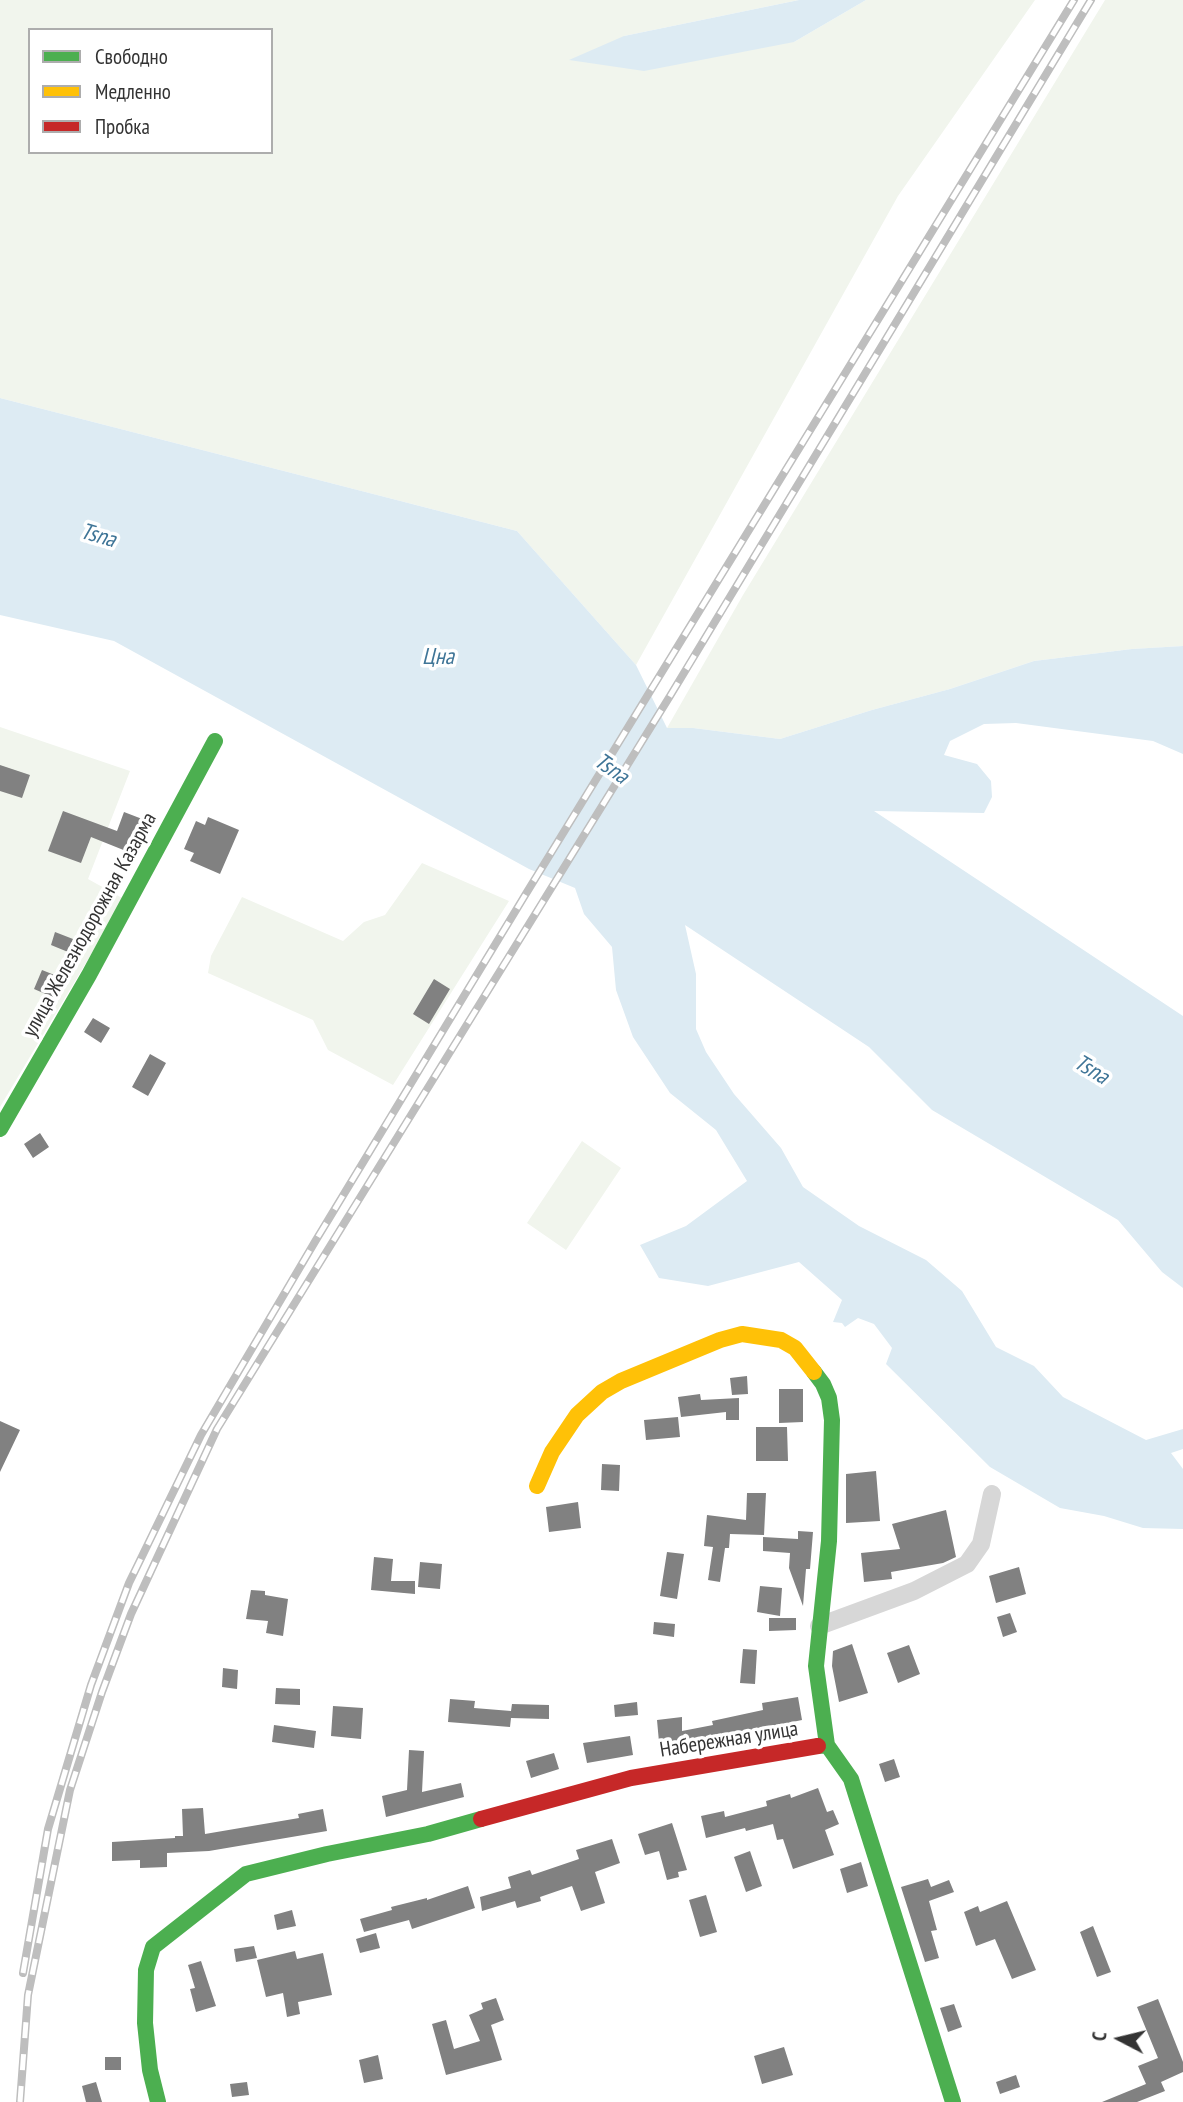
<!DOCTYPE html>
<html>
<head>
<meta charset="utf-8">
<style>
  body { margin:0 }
  #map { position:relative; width:1183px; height:2102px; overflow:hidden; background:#fff; font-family:"PT Sans Narrow",sans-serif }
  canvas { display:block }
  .legend { position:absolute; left:28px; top:28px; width:245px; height:126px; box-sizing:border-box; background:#fff; border:2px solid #adadad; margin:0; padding:9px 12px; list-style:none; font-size:21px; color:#333 }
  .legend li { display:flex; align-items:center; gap:14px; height:35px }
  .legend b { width:35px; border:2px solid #adadad }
  .north { position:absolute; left:1085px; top:2004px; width:70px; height:70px; -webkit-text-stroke:5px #fff; paint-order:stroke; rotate:277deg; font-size:19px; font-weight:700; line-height:28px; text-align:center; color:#333 }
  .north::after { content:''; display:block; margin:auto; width:24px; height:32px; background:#333; clip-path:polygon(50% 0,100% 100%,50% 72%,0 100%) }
</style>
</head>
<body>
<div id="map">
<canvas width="1183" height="2102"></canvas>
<ul class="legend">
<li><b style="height:9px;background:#4caf50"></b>Свободно</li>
<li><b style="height:9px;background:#ffc107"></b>Медленно</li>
<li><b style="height:9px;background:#c62828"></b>Пробка</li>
</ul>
<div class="north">С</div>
</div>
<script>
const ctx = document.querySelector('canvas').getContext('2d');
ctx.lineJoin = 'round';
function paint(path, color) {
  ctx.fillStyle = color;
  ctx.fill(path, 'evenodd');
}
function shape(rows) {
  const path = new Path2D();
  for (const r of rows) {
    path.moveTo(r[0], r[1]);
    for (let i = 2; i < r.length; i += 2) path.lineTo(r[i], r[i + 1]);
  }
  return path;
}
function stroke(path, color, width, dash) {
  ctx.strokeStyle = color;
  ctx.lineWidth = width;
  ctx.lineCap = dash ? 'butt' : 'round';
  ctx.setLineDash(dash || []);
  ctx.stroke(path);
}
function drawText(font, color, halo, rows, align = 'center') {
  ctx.font = font + ' "PT Sans Narrow",sans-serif';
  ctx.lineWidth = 7;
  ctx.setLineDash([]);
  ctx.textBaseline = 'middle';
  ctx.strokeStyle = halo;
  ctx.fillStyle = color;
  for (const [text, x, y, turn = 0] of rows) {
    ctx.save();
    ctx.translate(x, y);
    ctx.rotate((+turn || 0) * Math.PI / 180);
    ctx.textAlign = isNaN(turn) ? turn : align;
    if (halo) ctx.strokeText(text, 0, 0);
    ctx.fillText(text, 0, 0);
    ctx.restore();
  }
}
const green = shape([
  [0,0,799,0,624,36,794,42,866,0,1035,0,898,196,636,665,517,531,0,398],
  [30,30,271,30,271,152,30,152],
  [1105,0,1183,0,1183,646,1132,649,1034,661,950,689,872,710,780,739,693,728,667,728,743,595],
  [0,727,130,771,88,879,124,899,0,1107],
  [422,863,509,901,393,1085,328,1050,313,1020,208,973,211,956,242,897,343,941,364,922,385,915],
  [582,1141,621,1168,566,1250,527,1223]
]);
const water = shape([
  [799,0,866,0,794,42,644,71,569,60,624,36],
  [0,398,517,531,636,665,667,728,693,728,780,739,872,710,950,689,1034,661,1132,649,1183,646,1183,754,1153,741,1016,723,984,724,950,741,944,755,977,764,991,781,992,797,984,813,874,811,1183,1016,1183,1288,1162,1272,1118,1220,932,1110,869,1047,685,925,696,974,696,1029,706,1052,734,1094,781,1148,803,1187,859,1226,926,1260,962,1291,996,1347,1034,1366,1063,1397,1146,1440,1183,1429,1183,1449,1171,1453,1183,1469,1183,1529,1143,1528,1104,1516,1060,1508,990,1467,886,1364,892,1348,874,1324,858,1318,845,1327,842,1323,833,1322,842,1300,799,1262,708,1286,659,1278,640,1245,686,1226,747,1181,716,1130,670,1093,633,1037,616,990,612,947,584,914,575,888,529,869,114,641,0,615]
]);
const building = shape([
  [0,765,30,775,22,798,0,791],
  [63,811,117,831,124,812,150,822,136,855,91,837,81,863,48,851],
  [208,817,239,830,220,874,190,861,194,853,184,849,196,821,205,825],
  [55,932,73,939,68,952,51,945],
  [42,970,62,978,55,998,34,989],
  [434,979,450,989,429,1024,413,1014],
  [93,1018,110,1028,101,1043,84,1032],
  [150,1054,166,1063,148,1096,132,1087],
  [40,1133,49,1147,33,1158,24,1144],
  [747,1376,748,1394,732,1395,730,1378],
  [779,1389,803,1389,803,1422,779,1423],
  [700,1394,701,1400,739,1398,739,1420,726,1420,726,1412,681,1417,678,1397],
  [678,1417,680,1437,646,1440,644,1420],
  [0,1421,20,1430,0,1472],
  [756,1427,787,1427,788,1461,756,1461],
  [602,1464,620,1465,619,1491,601,1490],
  [876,1471,880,1521,846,1523,846,1474],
  [747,1493,766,1493,764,1535,730,1534,729,1548,725,1548,720,1582,708,1580,713,1547,704,1546,707,1515,746,1520],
  [578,1502,581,1528,549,1532,546,1507],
  [946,1510,956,1557,943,1563,891,1572,892,1579,864,1582,861,1553,900,1549,892,1524],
  [798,1531,813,1532,810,1569,806,1569,803,1606,789,1568,790,1553,763,1551,763,1537,798,1539],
  [667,1552,684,1554,677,1599,660,1596],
  [374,1557,393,1559,391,1581,415,1581,415,1594,371,1590],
  [420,1562,442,1564,440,1589,418,1587],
  [1019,1567,1026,1594,996,1603,989,1576],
  [760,1586,782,1588,780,1616,757,1612],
  [251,1590,265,1591,265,1595,288,1599,283,1636,266,1633,268,1621,246,1619],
  [1010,1613,1017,1632,1003,1637,997,1617],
  [769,1618,796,1618,796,1630,769,1631],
  [654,1622,675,1624,674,1637,653,1634],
  [852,1644,868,1693,839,1702,832,1666,833,1651],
  [909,1645,920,1674,898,1683,887,1653],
  [743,1649,757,1650,755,1684,740,1683],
  [223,1668,238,1670,237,1689,222,1687],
  [276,1688,300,1689,300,1705,275,1704],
  [798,1697,802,1720,710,1739,679,1747,679,1751,660,1753,657,1720,682,1717,682,1731,713,1725,712,1721,763,1710,762,1703],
  [450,1699,475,1701,474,1708,511,1711,512,1704,549,1705,549,1719,511,1718,510,1727,448,1722],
  [637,1702,638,1715,615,1717,614,1705],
  [333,1706,363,1708,361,1739,331,1736],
  [274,1725,316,1731,314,1748,272,1742],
  [630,1736,633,1755,587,1763,583,1743],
  [409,1750,424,1751,422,1792,461,1783,464,1797,386,1817,382,1796,407,1790],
  [554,1753,559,1769,531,1778,526,1761],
  [894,1759,900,1777,885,1782,879,1764],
  [818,1788,827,1812,833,1810,839,1824,825,1830,834,1855,793,1869,783,1839,777,1840,773,1824,746,1831,745,1828,706,1838,701,1816,724,1811,725,1817,767,1806,766,1801,790,1794,791,1798],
  [203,1808,205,1834,299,1818,298,1814,323,1809,327,1831,209,1851,167,1853,167,1867,140,1868,140,1860,112,1861,112,1842,175,1838,175,1836,183,1836,182,1809],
  [672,1823,687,1870,678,1872,679,1877,667,1880,659,1851,645,1855,638,1834],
  [612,1839,620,1863,595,1872,605,1903,581,1911,572,1886,540,1897,541,1901,517,1908,515,1901,482,1911,480,1897,511,1888,508,1877,530,1870,532,1875,579,1859,576,1850],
  [750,1851,762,1886,746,1892,734,1857],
  [861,1862,868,1886,847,1893,840,1869],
  [928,1879,931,1887,949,1880,954,1892,929,1901,937,1930,931,1931,939,1958,925,1962,901,1887],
  [468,1886,475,1908,412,1929,409,1920,364,1932,360,1919,392,1910,391,1907,427,1898,427,1900],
  [706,1895,717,1932,700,1937,689,1900],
  [1007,1901,1036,1970,1012,1979,995,1939,976,1946,964,1912,978,1906,980,1912],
  [292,1910,296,1926,277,1930,274,1915],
  [1093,1926,1111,1972,1097,1977,1080,1932],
  [376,1933,380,1948,360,1953,356,1939],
  [254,1946,257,1958,236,1962,234,1949],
  [295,1951,297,1959,323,1953,332,1995,298,2002,300,2014,287,2017,283,1993,266,1997,257,1960],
  [201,1961,216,2006,196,2012,190,1989,195,1988,188,1965],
  [496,1998,504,2020,491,2025,502,2060,446,2075,432,2024,446,2020,454,2049,480,2041,469,2015,483,2009,481,2003],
  [1158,1999,1183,2062,1183,2072,1161,2082,1165,2091,1137,2102,1102,2102,1146,2084,1138,2066,1158,2058,1137,2007],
  [954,2004,962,2027,948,2032,940,2008],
  [784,2047,793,2075,762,2084,754,2056],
  [378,2055,383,2079,364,2083,359,2060],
  [105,2057,121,2057,121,2070,105,2070],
  [1016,2075,1020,2087,1000,2094,996,2082],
  [96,2082,102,2102,86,2102,82,2086],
  [247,2082,249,2095,232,2097,230,2084]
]);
const street = shape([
  [819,1626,914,1591,967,1564,981,1544,992,1494]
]);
const fast = shape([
  [0,1129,89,975,215,741],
  [814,1372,823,1384,829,1398,832,1420,829,1541,816,1666,827,1745,818,1746],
  [827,1745,851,1779,953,2102],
  [158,2102,150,2070,145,2023,146,1970,153,1947,246,1874,327,1854,428,1834,481,1819]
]);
const slow = shape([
  [537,1486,552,1452,577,1415,602,1392,621,1381,720,1340,742,1334,781,1340,795,1348,814,1372]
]);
const jam = shape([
  [481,1819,631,1778,818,1746]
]);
const rail = shape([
  [23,1973,48,1829,91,1685,129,1583,201,1435,316,1240,527,892,1074,0],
  [20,2102,28,1995,70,1790,102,1692,131,1614,217,1429,670,696,1091,0]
]);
const streetNames = [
  ["улица Железнодорожная Казарма",90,925,-61],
  ["Набережная улица",729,1740,-9]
];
const waterNames = [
  ["Tsna",98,536,16],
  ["Цна",438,657],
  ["Tsna",611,769,35],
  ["Tsna",1091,1070,31]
];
paint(green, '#f1f5ed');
paint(water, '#ddebf3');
paint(building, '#818181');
stroke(street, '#d7d7d7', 18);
stroke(fast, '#4caf50', 16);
stroke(slow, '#ffc107', 16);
stroke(jam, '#c62828', 16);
stroke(rail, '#bebebe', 8);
stroke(rail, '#fff', 5, [16]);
drawText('21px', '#333', '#fff', streetNames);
drawText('italic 23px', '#3f7597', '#fff', waterNames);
</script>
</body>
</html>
